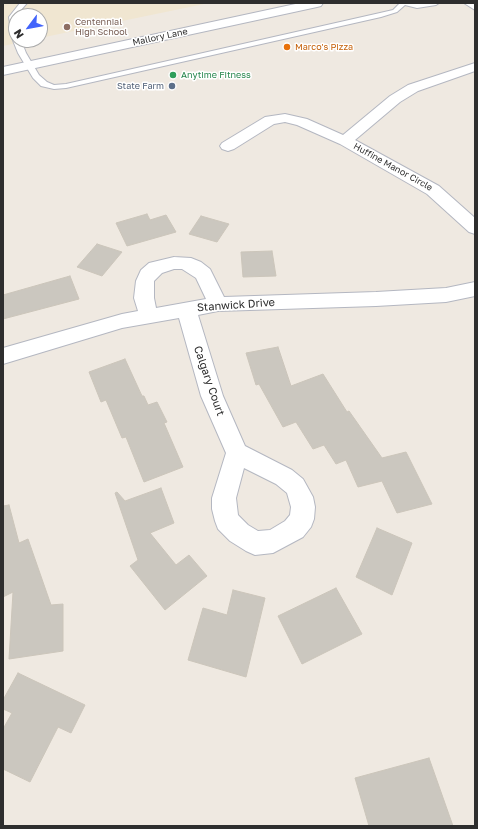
<!DOCTYPE html>
<html>
<head>
<meta charset="utf-8">
<style>
  body { margin:0 }
  #map { position:relative; width:478px; height:829px; overflow:hidden; background:#efe9e1; font-family:"Golos Text",sans-serif }
  canvas { display:block }
  .frame { position:absolute; inset:0; border:4px solid #2e2e2e; pointer-events:none }
  .north { position:absolute; left:8px; top:8px; width:40px; height:40px; box-sizing:border-box; background:#fff; border:1px solid #ababab; border-radius:50%; rotate:238deg; font-size:11px; font-weight:700; line-height:16px; text-align:center; color:#2e2e2e }
  .north::after { content:''; display:block; margin:auto; width:14px; height:18px; background:#4264fb; clip-path:polygon(50% 0,100% 100%,50% 72%,0 100%) }
</style>
</head>
<body>
<div id="map">
<canvas width="478" height="829"></canvas>
<div class="frame"></div>
<div class="north">N</div>
</div>
<script>
const ctx = document.querySelector('canvas').getContext('2d');
ctx.lineJoin = 'round';
function paint(path, color) {
  ctx.fillStyle = color;
  ctx.fill(path, 'evenodd');
}
function shape(rows) {
  const path = new Path2D();
  for (const r of rows) {
    path.moveTo(r[0], r[1]);
    for (let i = 2; i < r.length; i += 2) path.lineTo(r[i], r[i + 1]);
  }
  return path;
}
function stroke(path, color, width, dash) {
  ctx.strokeStyle = color;
  ctx.lineWidth = width;
  ctx.lineCap = dash ? 'butt' : 'round';
  ctx.setLineDash(dash || []);
  ctx.stroke(path);
}
function drawText(font, color, halo, rows, align = 'center') {
  ctx.font = font + ' "Golos Text",sans-serif';
  ctx.lineWidth = 3;
  ctx.setLineDash([]);
  ctx.textBaseline = 'middle';
  ctx.strokeStyle = halo;
  ctx.fillStyle = color;
  for (const [text, x, y, turn = 0] of rows) {
    ctx.save();
    ctx.translate(x, y);
    ctx.rotate((+turn || 0) * Math.PI / 180);
    ctx.textAlign = isNaN(turn) ? turn : align;
    if (halo) ctx.strokeText(text, 0, 0);
    ctx.fillText(text, 0, 0);
    ctx.restore();
  }
}
const education = shape([
  [3,3,209,3,40,38,40,16,16,16,16,40,31,40,3,46]
]);
const building = shape([
  [147,214,150,220,166,215,176,232,127,246,116,223,147,214],
  [201,216,229,224,217,242,189,234,201,216],
  [97,244,122,252,102,276,77,267,97,244],
  [272,251,276,276,243,277,241,252,272,251],
  [70,276,79,299,3,319,3,295,70,276],
  [278,347,291,386,323,374,347,412,349,411,382,458,406,452,432,504,397,513,382,481,358,487,346,460,336,464,324,445,313,449,296,422,283,427,259,384,256,385,246,353,278,347],
  [125,359,142,396,144,396,148,405,157,402,167,422,164,423,183,467,144,482,126,437,122,438,106,400,101,402,89,372,125,359],
  [161,488,174,523,150,533,176,565,189,555,207,576,165,610,130,566,138,560,115,493,117,492,125,501,161,488],
  [9,505,19,543,28,539,51,605,63,604,63,651,9,659,13,592,3,597,3,506,9,505],
  [377,528,412,543,392,595,356,577,377,528],
  [336,588,362,634,302,664,278,616,336,588],
  [233,590,265,598,246,677,188,660,203,608,227,615,233,590],
  [18,673,85,705,71,733,58,727,30,782,3,769,3,729,12,713,3,709,3,700,18,673],
  [429,758,453,826,369,826,355,778,429,758]
]);
const service = shape([
  [20,3,27,3,15,17,16,40,21,40,26,53,39,75,47,82,54,85,66,84,380,13,393,10,400,3,439,3,436,5,417,8,405,5,397,12,381,17,66,88,54,89,41,86,33,78,18,53,12,38,9,17,20,3],
  [464,3,472,3,475,5,475,10,464,3]
]);
const minor = shape([
  [475,63,475,71,418,91,400,102,355,140,439,186,475,218,475,234,469,232,427,194,340,144,297,125,285,122,274,124,234,149,228,151,222,149,220,146,222,143,265,117,285,114,307,119,343,135,390,96,408,85,475,63],
  [174,257,191,258,201,262,210,269,224,297,376,292,446,288,475,282,475,296,446,302,376,306,218,311,198,315,223,396,245,446,292,470,303,479,313,497,315,507,314,519,311,527,303,537,273,553,255,555,246,551,230,541,218,529,215,521,212,509,212,498,226,453,201,396,179,318,122,328,3,364,3,348,122,314,138,311,134,298,136,281,141,270,149,263,174,257],
  [174,269,182,269,196,278,206,299,156,308,154,298,154,281,162,273,174,269],
  [244,468,276,484,287,493,291,507,290,515,285,521,270,530,258,531,248,525,238,515,236,498,244,468]
]);
const secondary = shape([
  [300,3,323,3,321,6,317,7,3,75,3,67,300,3]
]);
const markers = [
  [67,27,4,"#8d6e63"],
  [287,47,4,"#e8710a"],
  [173,75,4,"#2e9e5b"],
  [172,86,4,"#5c6f8a"]
];
const farEducationnames = [
  ["Centennial",75,22],
  ["High School",75,32]
];
const farStreetnames = [
  ["Mallory Lane",160,37,-12],
  ["Huffine Manor Circle",393,167,29]
];
const farFoodnames = [
  ["Marco's Pizza",295,47]
];
const farLeisurenames = [
  ["Anytime Fitness",181,75]
];
const farServicenames = [
  ["State Farm",164,86]
];
const streetNames = [
  ["Stanwick Drive",236,305,-4],
  ["Calgary Court",209,381,71]
];
paint(education, '#f0e6d1');
paint(building, '#cbc7bf');
stroke(building, '#cbc5ba', 1);
stroke(service, '#b4b7c1', 2);
stroke(minor, '#b4b7c1', 2);
stroke(secondary, '#b4b7c1', 2);
paint(service, '#fff');
paint(minor, '#fff');
paint(secondary, '#fff');
for (const [x, y, r, color] of markers) {
  const dot = new Path2D();
  dot.arc(x, y, r, 0, 2 * Math.PI);
  ctx.fillStyle = color;
  ctx.fill(dot);
  stroke(dot, '#fff', 1.5);
}
drawText('9px', '#785e54', '#fff', farEducationnames, 'left');
drawText('9px', '#2e2e2e', '#fff', farStreetnames);
drawText('9px', '#c56008', '#fff', farFoodnames, 'left');
drawText('9px', '#27864d', '#fff', farLeisurenames, 'left');
drawText('9px', '#4e5e75', '#fff', farServicenames, 'right');
drawText('11px', '#2e2e2e', '#fff', streetNames);
</script>
</body>
</html>
